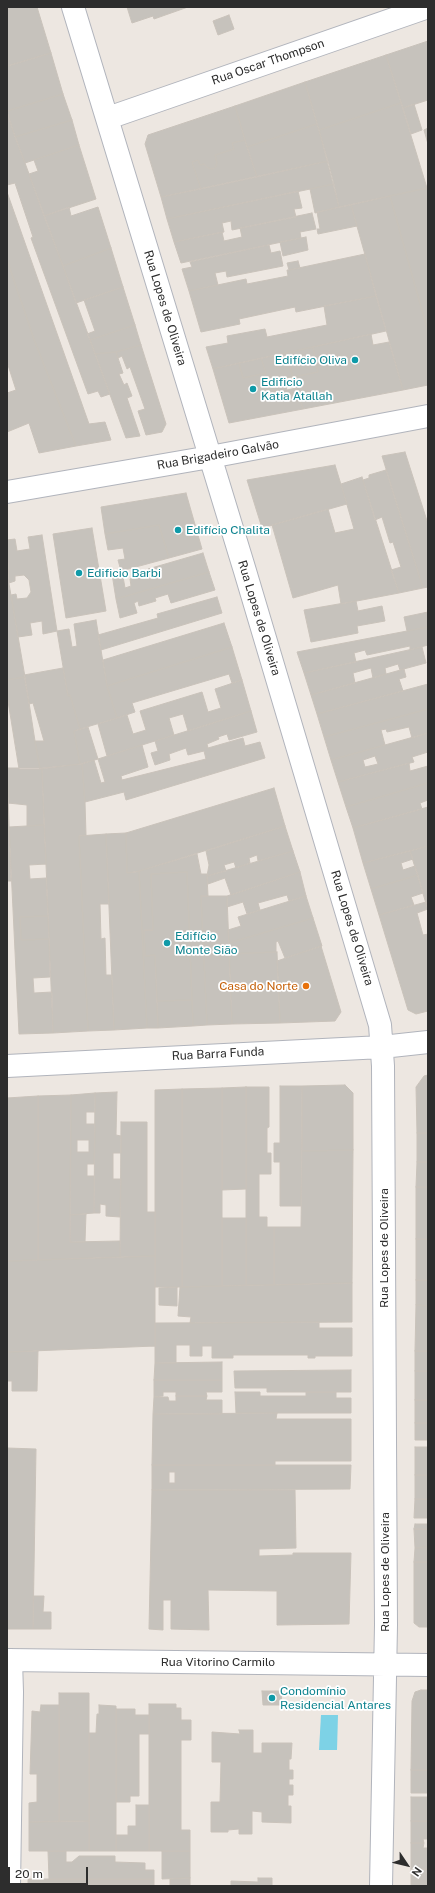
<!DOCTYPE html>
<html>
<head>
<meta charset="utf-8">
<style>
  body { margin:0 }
  #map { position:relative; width:435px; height:1893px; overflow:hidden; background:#ede7e1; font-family:"Public Sans",sans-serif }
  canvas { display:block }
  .frame { position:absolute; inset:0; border:8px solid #2d2d2d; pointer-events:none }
  .north { position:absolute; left:387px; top:1845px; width:40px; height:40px; -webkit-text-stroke:3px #fff; paint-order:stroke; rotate:125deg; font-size:11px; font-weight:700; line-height:16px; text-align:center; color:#2d2d2d }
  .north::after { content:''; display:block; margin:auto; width:14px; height:18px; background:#2d2d2d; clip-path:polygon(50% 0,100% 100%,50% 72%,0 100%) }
  .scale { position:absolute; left:8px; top:1867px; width:80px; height:18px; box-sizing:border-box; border:2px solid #2d2d2d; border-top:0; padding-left:5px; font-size:12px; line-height:14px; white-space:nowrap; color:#2d2d2d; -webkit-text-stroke:3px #fff; paint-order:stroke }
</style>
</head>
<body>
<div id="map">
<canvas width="435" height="1893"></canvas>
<div class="frame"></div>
<div class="north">N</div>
<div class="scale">20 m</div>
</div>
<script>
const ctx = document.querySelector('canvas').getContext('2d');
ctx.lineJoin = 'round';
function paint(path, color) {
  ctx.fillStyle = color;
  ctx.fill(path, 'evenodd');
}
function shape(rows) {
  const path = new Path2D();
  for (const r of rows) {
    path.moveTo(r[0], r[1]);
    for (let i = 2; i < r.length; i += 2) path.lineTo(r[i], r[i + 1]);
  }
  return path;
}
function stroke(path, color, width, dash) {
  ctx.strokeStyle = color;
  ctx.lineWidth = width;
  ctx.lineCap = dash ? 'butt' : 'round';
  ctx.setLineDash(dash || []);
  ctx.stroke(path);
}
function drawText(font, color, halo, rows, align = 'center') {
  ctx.font = font + ' "Public Sans",sans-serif';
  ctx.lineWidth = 3.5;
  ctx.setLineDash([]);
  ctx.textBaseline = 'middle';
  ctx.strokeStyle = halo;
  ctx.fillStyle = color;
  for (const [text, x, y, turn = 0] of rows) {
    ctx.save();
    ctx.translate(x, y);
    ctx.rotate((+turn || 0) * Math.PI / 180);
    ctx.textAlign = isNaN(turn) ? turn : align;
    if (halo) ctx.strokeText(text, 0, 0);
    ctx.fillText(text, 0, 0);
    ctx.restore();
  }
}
const water = shape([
  [321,1715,338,1715,337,1750,319,1750]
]);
const building = shape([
  [7,7,37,7,51,53,8,66,7,7],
  [127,7,188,7,154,19,153,16,132,23,127,7],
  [229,15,234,29,218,35,213,21,229,15],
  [428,41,428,102,428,100,403,108,386,55,428,41],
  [51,53,63,94,7,111,7,66,51,53],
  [386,55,401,103,319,130,305,82,386,55],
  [305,82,317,124,247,147,235,106,305,82],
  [63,94,72,120,15,137,7,111,63,94],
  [401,103,427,188,339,207,319,130,401,103],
  [414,104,422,130,411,134,403,108,414,104],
  [235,106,245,140,232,143,234,149,215,155,217,163,215,168,212,169,208,168,204,164,200,165,198,160,192,162,201,189,161,197,145,144,148,135,235,106],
  [7,114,25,163,110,394,101,397,98,391,88,394,31,238,33,237,15,183,7,185,7,114],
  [72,120,79,145,25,163,15,137,72,120],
  [317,124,328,161,257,177,247,147,317,124],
  [428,128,428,144,424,130,428,128],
  [245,140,257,177,201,189,192,162,198,160,200,165,204,164,208,168,212,169,215,168,217,163,215,155,234,149,232,143,245,140],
  [79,145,96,199,44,216,29,174,38,171,34,160,79,145],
  [328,161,334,184,167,219,161,197,328,161],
  [334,184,339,207,315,213,310,189,334,184],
  [427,188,428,192,428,332,390,196,427,188],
  [298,191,302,208,294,209,296,217,232,230,231,221,222,223,224,232,174,242,167,219,298,191],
  [7,192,89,424,105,422,111,440,76,446,35,342,7,260,7,192],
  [390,196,428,332,428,385,403,390,351,205,390,196],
  [351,205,357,226,318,234,317,229,320,229,317,212,351,205],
  [69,207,71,216,98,207,111,248,63,266,44,216,69,207],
  [312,213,316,229,300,232,301,238,181,263,174,242,222,232,224,241,242,237,240,228,312,213],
  [306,237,308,250,283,256,280,242,306,237],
  [269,245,271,253,280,251,283,266,227,277,226,271,215,273,218,285,189,291,182,269,192,267,190,262,269,245],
  [111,248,123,287,76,303,63,266,111,248],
  [365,254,376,296,296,312,295,307,239,319,240,324,201,332,189,291,246,279,247,284,288,276,287,270,289,270,365,254],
  [7,260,35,342,76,446,39,453,29,423,7,432,7,393,16,390,7,362,7,260],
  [298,261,300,268,289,270,287,263,298,261],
  [123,287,135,325,90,340,87,334,95,331,84,300,123,287],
  [376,296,386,331,213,369,206,347,228,343,227,336,265,329,267,337,327,325,324,306,376,296],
  [135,325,141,345,116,352,95,354,90,340,135,325],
  [371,334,373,345,389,342,403,390,303,409,293,377,318,372,313,347,371,334],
  [141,345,166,424,162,432,146,435,138,411,145,409,130,367,127,369,122,356,118,358,116,352,141,345],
  [313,347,318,372,293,377,286,353,313,347],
  [116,352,123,373,119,374,124,385,127,383,132,396,127,398,140,436,126,438,95,354,116,352],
  [286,353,293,377,283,378,287,390,296,388,303,409,229,423,213,369,239,363,243,378,266,373,261,358,286,353],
  [261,358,266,373,243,378,239,363,261,358],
  [405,452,428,524,428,587,423,588,382,456,405,452],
  [335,465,347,504,262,528,247,480,335,465],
  [386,470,423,588,399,593,391,570,401,567,393,542,390,543,382,517,375,520,363,480,369,478,369,475,386,470],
  [362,477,399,593,341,604,338,585,293,598,272,525,328,509,335,533,354,529,341,484,362,477],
  [186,493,202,549,169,558,159,525,105,534,101,507,186,493],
  [159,525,169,558,121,571,118,560,125,559,123,548,108,550,105,534,159,525],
  [92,528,106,611,66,618,53,534,92,528],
  [42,535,57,631,43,634,42,621,30,623,32,635,18,637,11,595,16,594,17,599,27,598,31,592,29,580,24,575,15,576,15,581,9,583,7,540,15,539,17,551,30,549,28,537,42,535],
  [203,553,209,572,116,599,112,574,122,571,125,588,131,586,130,579,149,573,148,569,203,553],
  [7,572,25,677,7,680,7,572],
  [209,572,215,590,171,603,168,594,155,598,156,601,139,606,138,601,134,603,137,613,120,618,116,599,209,572],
  [217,597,222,613,101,650,98,635,158,618,157,614,217,597],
  [356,601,358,611,382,606,385,621,357,626,358,633,311,642,304,610,356,601],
  [428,612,428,627,407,631,404,617,428,612],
  [96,620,107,686,117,718,80,729,70,695,68,696,57,631,69,629,72,647,77,646,74,624,96,620],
  [224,623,232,647,107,686,103,660,224,623],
  [428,627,428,645,410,650,410,646,367,655,365,650,354,653,356,662,304,673,297,652,428,627],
  [232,647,242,680,232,683,229,674,132,703,135,712,117,718,107,686,232,647],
  [422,647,426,663,400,670,398,664,385,668,386,674,373,678,371,668,353,673,355,683,311,695,304,673,422,647],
  [63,668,68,696,70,695,80,729,74,731,80,764,40,769,35,741,44,741,33,703,29,704,24,675,63,668],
  [404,669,406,677,399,679,403,691,317,714,311,695,404,669],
  [25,677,35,741,40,769,19,769,7,695,7,680,25,677],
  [242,680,251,711,188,731,183,714,169,718,174,735,107,756,98,724,127,715,133,734,146,730,140,711,202,692,208,712,221,708,215,689,242,680],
  [428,684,428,709,324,737,317,714,428,684],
  [428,709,428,733,412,738,409,727,387,732,386,729,381,730,385,745,331,760,324,737,428,709],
  [251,711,257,732,229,740,227,734,218,737,219,739,207,744,208,748,243,738,245,746,260,742,265,758,126,800,124,792,85,802,82,764,94,760,101,783,105,782,98,759,142,745,148,767,121,776,122,780,206,759,204,751,188,755,186,748,169,754,170,760,155,765,151,753,158,751,155,741,251,711],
  [88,727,98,759,80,764,74,731,88,727],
  [428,733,428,752,412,757,414,762,338,782,331,760,428,733],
  [375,756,378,764,365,767,363,760,375,756],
  [409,763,410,771,428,766,428,783,346,807,338,782,409,763],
  [82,764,85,802,86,835,79,836,88,1031,53,1033,42,768,82,764],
  [7,768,11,881,7,881,7,768],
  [7,768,42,768,44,825,27,826,27,805,8,803,7,768],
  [428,783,428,800,420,803,422,809,353,828,346,807,428,783],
  [274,788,285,826,136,872,127,873,126,833,274,788],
  [428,807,428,846,363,863,353,828,428,807],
  [44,825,46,864,29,865,30,879,46,878,48,916,20,917,21,940,49,939,50,977,33,978,34,993,52,992,53,1033,19,1034,9,827,44,825],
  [285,826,293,851,258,861,257,855,249,858,250,863,236,868,234,862,224,865,226,871,207,876,209,865,206,851,285,826],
  [126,833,127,873,139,871,147,1028,114,1030,106,834,126,833],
  [106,834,109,904,100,904,101,939,105,938,106,975,112,975,114,1030,88,1031,79,836,106,834],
  [428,846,428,910,410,851,428,846],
  [293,851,300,872,231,895,225,878,208,884,207,876,293,851],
  [410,851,413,859,401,863,403,870,415,866,418,875,371,889,363,863,410,851],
  [197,854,201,874,207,874,207,876,208,896,201,896,207,1025,193,1026,187,872,151,874,153,930,144,930,145,956,155,955,158,1028,147,1028,139,871,197,854],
  [187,872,192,1000,157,1001,155,955,145,956,144,930,153,930,151,874,187,872],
  [300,872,306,896,289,901,287,895,258,903,260,910,247,914,243,902,227,907,227,896,300,872],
  [418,875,423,893,411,897,414,905,379,915,371,889,418,875],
  [201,896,227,896,232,1024,207,1025,201,896],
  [306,896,313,918,229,943,228,930,241,926,238,917,306,896],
  [426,902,428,909,417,913,423,935,428,934,428,1011,416,1014,408,1010,379,915,426,902],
  [48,916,49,939,21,940,20,917,48,916],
  [313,918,322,946,285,958,278,941,276,942,276,952,229,954,229,943,313,918],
  [321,946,341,1012,335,1021,280,1023,277,961,321,946],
  [277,952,280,1023,232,1024,229,954,277,952],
  [192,1000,193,1026,158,1028,157,1001,192,1000],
  [428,1075,428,1133,417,1133,416,1087,424,1076,428,1075],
  [345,1085,353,1093,353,1150,302,1151,302,1086,345,1085],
  [280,1086,302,1086,301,1206,280,1206,280,1162,274,1162,274,1143,280,1143,280,1086],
  [246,1087,269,1087,269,1127,267,1128,267,1153,271,1153,271,1174,259,1174,259,1217,267,1217,267,1227,274,1227,274,1285,246,1285,246,1087],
  [246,1087,246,1189,222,1190,222,1088,246,1087],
  [222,1088,222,1286,182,1287,182,1089,222,1088],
  [182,1089,182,1287,155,1287,155,1090,182,1089],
  [117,1092,116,1135,121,1136,121,1153,113,1153,113,1179,121,1179,120,1217,106,1216,106,1205,100,1204,100,1213,94,1213,95,1093,117,1092],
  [95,1093,95,1112,86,1112,86,1124,95,1124,94,1164,87,1164,87,1176,94,1176,94,1213,70,1215,71,1095,95,1093],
  [77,1140,89,1140,89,1152,77,1152,77,1140],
  [71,1095,70,1242,120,1241,120,1257,38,1260,38,1096,71,1095],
  [38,1096,38,1260,7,1261,7,1098,38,1096],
  [121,1122,147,1122,147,1212,155,1212,155,1256,120,1257,121,1122],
  [417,1133,428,1133,428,1162,417,1162,417,1133],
  [353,1150,352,1283,274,1285,274,1227,301,1227,302,1151,353,1150],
  [417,1162,428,1162,428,1187,416,1187,417,1162],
  [416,1187,428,1187,428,1239,416,1239,416,1187],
  [86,1214,85,1242,70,1242,70,1215,86,1214],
  [222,1218,246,1218,246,1285,222,1286,222,1218],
  [416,1239,428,1239,428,1280,416,1280,416,1239],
  [155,1256,155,1346,7,1352,7,1261,155,1256],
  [416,1280,428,1280,428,1306,416,1305,416,1280],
  [352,1283,352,1322,190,1323,191,1317,178,1316,180,1287,352,1283],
  [177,1287,177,1306,159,1305,159,1288,177,1287],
  [416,1305,428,1306,428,1351,415,1351,416,1305],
  [319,1322,319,1328,352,1328,352,1356,315,1356,315,1358,308,1358,308,1355,233,1355,233,1358,212,1358,212,1346,202,1346,202,1356,190,1356,190,1345,176,1345,176,1363,155,1363,155,1323,319,1322],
  [38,1351,37,1391,12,1391,12,1381,7,1381,7,1352,38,1351],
  [415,1351,428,1351,428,1371,415,1371,415,1351],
  [222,1362,222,1380,154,1380,155,1363,222,1362],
  [351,1370,351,1392,267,1392,267,1388,235,1388,234,1371,351,1370],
  [415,1371,428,1371,428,1400,415,1400,415,1371],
  [154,1380,222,1380,222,1392,206,1392,207,1396,176,1396,176,1392,163,1392,163,1396,154,1397,154,1380],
  [235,1392,260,1392,260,1396,306,1396,306,1392,336,1392,336,1398,351,1398,351,1413,236,1413,235,1392],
  [176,1396,207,1396,206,1400,222,1400,222,1414,153,1414,154,1397,168,1397,169,1401,176,1401,176,1396],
  [415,1400,428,1400,428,1423,415,1423,415,1400],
  [277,1413,276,1419,351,1419,351,1461,275,1461,275,1465,152,1465,153,1414,277,1413],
  [415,1423,428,1423,428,1440,415,1440,415,1423],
  [415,1447,428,1447,428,1475,415,1475,415,1447],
  [7,1448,36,1449,33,1629,7,1629,7,1448],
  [152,1465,351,1465,350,1489,152,1490,152,1465],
  [169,1472,175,1472,175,1483,169,1483,169,1472],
  [415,1475,428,1475,428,1499,415,1499,415,1475],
  [152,1490,295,1490,296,1548,259,1549,259,1556,293,1555,293,1553,351,1553,349,1624,277,1625,277,1591,208,1590,209,1630,171,1629,171,1600,163,1600,163,1630,149,1629,152,1490],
  [415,1499,428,1499,428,1518,414,1518,415,1499],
  [415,1524,428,1524,428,1529,414,1529,415,1524],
  [414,1529,428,1529,428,1547,415,1548,414,1529],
  [428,1547,428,1562,414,1562,415,1548,428,1547],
  [414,1562,428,1562,428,1627,419,1627,414,1623,414,1562],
  [33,1596,44,1596,43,1612,51,1612,51,1629,33,1629,33,1596],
  [421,1690,428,1690,428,1770,411,1770,412,1701,415,1692,421,1690],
  [262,1691,282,1691,281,1705,263,1705,262,1691],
  [59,1693,89,1693,89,1821,59,1821,59,1693],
  [149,1704,176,1704,176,1708,181,1708,181,1720,191,1720,191,1740,181,1740,181,1830,190,1830,190,1851,149,1851,149,1704],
  [41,1705,59,1705,59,1821,29,1822,29,1803,37,1802,37,1774,30,1774,32,1711,40,1712,41,1705],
  [99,1705,116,1706,116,1851,89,1851,89,1733,96,1733,97,1714,99,1714,99,1705],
  [116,1709,135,1709,135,1715,149,1715,149,1734,139,1734,139,1796,130,1796,130,1802,116,1802,116,1709],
  [239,1730,253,1730,253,1753,262,1753,262,1743,292,1743,291,1759,289,1759,289,1770,293,1770,293,1779,289,1779,289,1785,293,1785,293,1795,288,1795,288,1806,291,1806,291,1823,262,1822,262,1812,252,1811,252,1834,239,1834,239,1829,228,1830,228,1832,211,1832,211,1802,220,1802,221,1762,212,1762,212,1732,240,1734,239,1730],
  [411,1770,428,1770,428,1793,411,1793,411,1770],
  [411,1797,428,1797,428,1821,411,1821,411,1797],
  [136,1805,149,1805,149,1851,116,1851,116,1835,128,1835,128,1826,136,1826,136,1805],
  [89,1821,89,1851,29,1851,29,1822,89,1821],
  [411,1821,428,1821,428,1839,423,1839,424,1843,411,1843,411,1821],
  [411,1843,424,1843,423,1848,428,1848,428,1869,411,1869,411,1843],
  [48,1851,66,1851,66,1862,72,1862,79,1856,115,1856,115,1862,145,1863,145,1870,154,1870,154,1879,49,1879,48,1851],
  [162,1851,190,1851,190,1878,162,1879,162,1851],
  [411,1869,428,1869,428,1886,411,1886,411,1869],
  [190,1878,190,1886,170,1886,170,1879,190,1878],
  [258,1878,272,1878,272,1886,231,1886,231,1881,258,1882,258,1878],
  [28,1879,154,1879,154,1886,28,1886,28,1879]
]);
const minor = shape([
  [73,7,245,571,380,1025,383,1066,386,1625,381,1886],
  [108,118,428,7],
  [7,492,210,457,428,416],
  [7,1066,382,1047,428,1042],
  [7,1660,428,1665],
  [9,1886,12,1692,11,1660]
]);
const markers = [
  [355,360,4,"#0f9aa8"],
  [253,389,4,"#0f9aa8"],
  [178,530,4,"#0f9aa8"],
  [79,573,4,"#0f9aa8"],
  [167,943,4,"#0f9aa8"],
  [306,986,4,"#e8710a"],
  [272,1698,4,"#0f9aa8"]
];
const streetNames = [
  ["Rua Oscar Thompson",268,62,-19],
  ["Rua Lopes de Oliveira",165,308,73],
  ["Rua Brigadeiro Galvão",218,455,-10],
  ["Rua Lopes de Oliveira",259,618,73],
  ["Rua Lopes de Oliveira",352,928,73],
  ["Rua Barra Funda",218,1054,-3],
  ["Rua Lopes de Oliveira",384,1248,-90],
  ["Rua Lopes de Oliveira",385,1572,-90],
  ["Rua Vitorino Carmilo",218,1662]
];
const cultureNames = [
  ["Edifício Oliva",347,360,"right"],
  ["Edificio",261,382],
  ["Katia Atallah",261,396],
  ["Edifício Chalita",186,530],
  ["Edificio Barbi",87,573],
  ["Edifício",175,936],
  ["Monte Sião",175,950],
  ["Condomínio",280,1691],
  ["Residencial Antares",280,1705]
];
const foodNames = [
  ["Casa do Norte",298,986]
];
paint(water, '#7dd2e6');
paint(building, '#c6c2bc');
stroke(building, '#c9c2ba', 1);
stroke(minor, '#b1b4bc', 24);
stroke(minor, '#fff', 22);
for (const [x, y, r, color] of markers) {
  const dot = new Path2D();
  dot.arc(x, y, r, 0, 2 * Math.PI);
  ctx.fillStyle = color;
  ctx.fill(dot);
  stroke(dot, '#fff', 1.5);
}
drawText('12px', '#2d2d2d', '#fff', streetNames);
drawText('12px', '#0d838f', '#fff', cultureNames, 'left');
drawText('12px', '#c56008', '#fff', foodNames, 'right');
</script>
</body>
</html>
